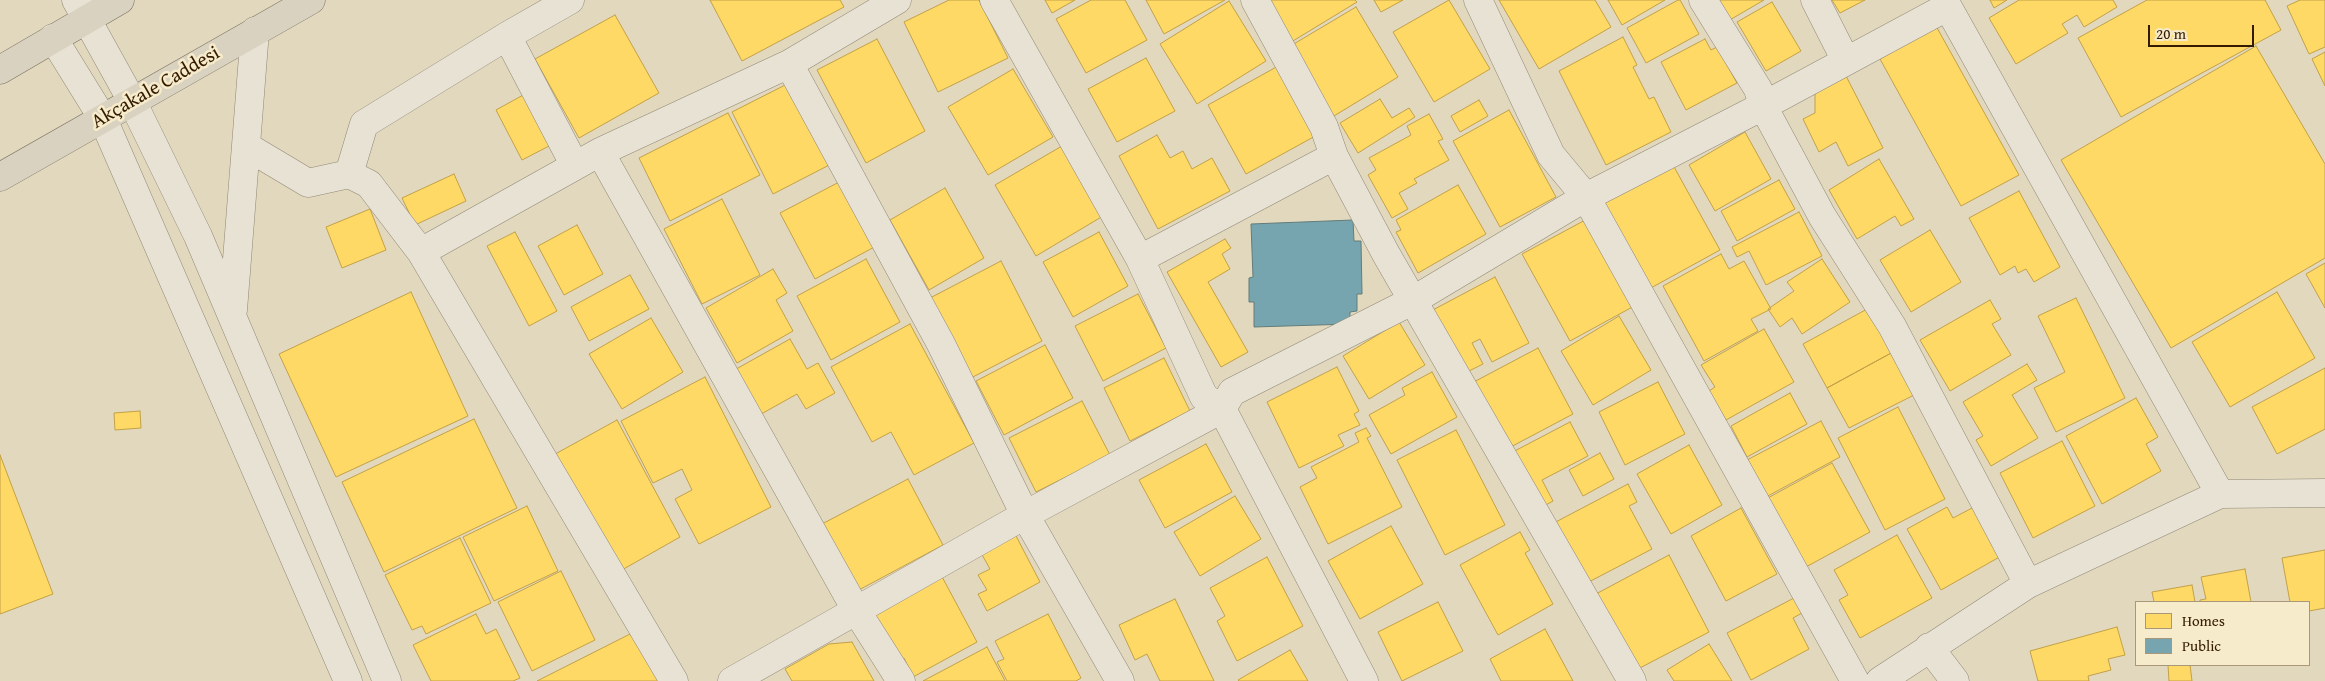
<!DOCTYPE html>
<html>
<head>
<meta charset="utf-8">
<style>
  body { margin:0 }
  #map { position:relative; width:2325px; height:681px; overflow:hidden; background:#e2d8bd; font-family:"Gentium Book Plus",serif }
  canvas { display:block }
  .legend { position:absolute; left:2135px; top:601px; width:175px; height:65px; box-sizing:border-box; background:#f6ebca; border:1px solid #a89879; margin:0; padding:6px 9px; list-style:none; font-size:15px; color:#341b00 }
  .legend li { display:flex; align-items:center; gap:10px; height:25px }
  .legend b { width:25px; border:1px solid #a89879 }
  .scale { position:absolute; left:2148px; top:25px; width:106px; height:22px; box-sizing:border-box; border:2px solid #341b00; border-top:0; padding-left:6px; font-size:15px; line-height:18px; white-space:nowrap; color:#341b00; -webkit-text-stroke:4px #f6ebca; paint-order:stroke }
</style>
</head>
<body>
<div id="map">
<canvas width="2325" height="681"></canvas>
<ul class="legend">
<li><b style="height:14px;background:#ffd966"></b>Homes</li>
<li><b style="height:14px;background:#76a5af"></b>Public</li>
</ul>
<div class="scale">20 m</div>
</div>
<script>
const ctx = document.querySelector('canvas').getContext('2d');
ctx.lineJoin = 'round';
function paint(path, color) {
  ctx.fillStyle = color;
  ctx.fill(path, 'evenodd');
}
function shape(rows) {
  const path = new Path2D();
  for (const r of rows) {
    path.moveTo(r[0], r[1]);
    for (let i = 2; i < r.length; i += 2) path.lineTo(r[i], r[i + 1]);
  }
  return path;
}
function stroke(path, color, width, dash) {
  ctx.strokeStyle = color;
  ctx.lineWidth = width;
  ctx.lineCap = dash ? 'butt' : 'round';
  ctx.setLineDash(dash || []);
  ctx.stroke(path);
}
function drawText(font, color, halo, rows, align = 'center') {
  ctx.font = font + ' "Gentium Book Plus",serif';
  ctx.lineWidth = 5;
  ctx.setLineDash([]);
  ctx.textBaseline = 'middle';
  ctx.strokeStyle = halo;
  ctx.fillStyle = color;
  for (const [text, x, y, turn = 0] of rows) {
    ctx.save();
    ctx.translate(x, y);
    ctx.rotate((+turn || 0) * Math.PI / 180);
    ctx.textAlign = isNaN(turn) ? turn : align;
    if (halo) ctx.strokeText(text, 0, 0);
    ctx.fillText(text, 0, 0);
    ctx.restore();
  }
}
const homes = shape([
  [710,0,840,0,844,7,742,61,710,0],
  [949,0,979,0,1008,58,938,92,904,22,949,0],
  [1045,0,1075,0,1052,13,1045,0],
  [1091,0,1125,0,1147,40,1086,73,1056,19,1091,0],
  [1146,0,1225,0,1164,34,1146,0],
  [1262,0,1355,0,1357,2,1288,44,1262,0],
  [1374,0,1403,0,1381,12,1374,0],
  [1449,0,1490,69,1434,102,1393,32,1449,0],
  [1499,0,1595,0,1611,27,1539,69,1499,0],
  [1608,0,1665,0,1622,25,1608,0],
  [1678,0,1680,0,1699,34,1646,63,1627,28,1678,0],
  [1716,0,1764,0,1728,21,1716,0],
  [1832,0,1865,0,1840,13,1832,0],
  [1990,0,2007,0,1994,8,1990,0],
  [2019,0,2113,0,2117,7,2084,27,2077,15,2062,24,2068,33,2016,64,1989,18,2019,0],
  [2147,0,2265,0,2281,30,2121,117,2078,38,2147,0],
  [2300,0,2325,0,2325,47,2309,54,2287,6,2300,0],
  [1229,1,1266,61,1197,104,1160,44,1229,1],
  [1772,2,1801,51,1766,71,1737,22,1772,2],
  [1356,7,1398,77,1329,119,1287,48,1356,7],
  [615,15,659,93,579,138,535,59,615,15],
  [1936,26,2019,175,1961,206,1880,59,1936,26],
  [1623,37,1637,65,1633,67,1649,99,1654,97,1671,132,1606,165,1559,71,1623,37],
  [877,39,925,131,866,163,817,70,877,39],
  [1705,39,1711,50,1723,44,1727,65,1737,83,1686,110,1661,62,1705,39],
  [2256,46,2325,164,2325,258,2171,348,2061,160,2256,46],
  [2325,52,2325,86,2312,59,2325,52],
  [1146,58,1175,111,1117,142,1088,89,1146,58],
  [1280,65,1319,134,1246,174,1208,105,1280,65],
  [1013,69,1053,137,988,175,948,107,1013,69],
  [1845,74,1883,148,1848,166,1836,142,1819,152,1803,119,1815,113,1815,90,1845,74],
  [795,80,837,161,773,194,732,112,795,80],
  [525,94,551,145,522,160,496,110,525,94],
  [1380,99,1392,118,1409,108,1415,117,1358,153,1340,123,1380,99],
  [1479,100,1488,116,1460,132,1451,116,1479,100],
  [1509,110,1556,197,1500,227,1453,141,1509,110],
  [728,113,760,175,670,221,639,158,728,113],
  [1429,114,1443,139,1438,141,1449,160,1414,179,1417,183,1399,193,1408,209,1392,218,1368,175,1376,170,1369,158,1411,135,1407,126,1429,114],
  [1745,132,1771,179,1715,211,1689,165,1745,132],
  [1157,135,1170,158,1183,151,1192,169,1212,158,1230,191,1158,229,1119,156,1157,135],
  [1062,146,1103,216,1036,256,995,185,1062,146],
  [1879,159,1914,219,1901,226,1895,216,1857,239,1829,190,1879,159],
  [1673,165,1720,250,1649,289,1602,204,1673,165],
  [454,174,466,201,415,225,402,198,454,174],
  [843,180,878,245,815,279,780,213,843,180],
  [1779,180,1795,209,1737,241,1721,211,1779,180],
  [1458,185,1486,234,1418,273,1396,232,1401,230,1396,220,1458,185],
  [945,188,984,258,929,290,890,220,945,188],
  [2019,191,2060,267,2034,282,2026,269,2018,273,2015,266,2000,275,1969,218,2019,191],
  [722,199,760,275,702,304,664,229,722,199],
  [370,209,386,250,342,268,326,227,370,209],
  [1799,212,1822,256,1766,285,1749,251,1737,257,1732,247,1799,212],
  [1589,218,1636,305,1570,341,1522,254,1589,218],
  [577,225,603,274,564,295,538,246,577,225],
  [1930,230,1961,282,1911,312,1880,260,1930,230],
  [515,232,557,311,529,326,487,246,515,232],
  [1099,232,1128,286,1073,317,1043,262,1099,232],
  [1225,239,1231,248,1222,254,1230,269,1208,282,1248,352,1221,367,1167,272,1225,239],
  [1721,254,1729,269,1744,261,1771,309,1751,319,1758,331,1704,361,1663,286,1721,254],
  [866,259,900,322,831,360,797,296,866,259],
  [1822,259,1850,302,1802,334,1792,318,1780,327,1768,309,1794,291,1787,282,1822,259],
  [1001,261,1042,341,971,378,930,298,1001,261],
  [2325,263,2325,308,2306,274,2325,263],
  [773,269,787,293,776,300,793,331,737,363,706,308,773,269],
  [630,275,649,309,589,341,571,307,630,275],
  [1495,277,1529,343,1492,362,1480,339,1472,343,1483,364,1461,375,1429,312,1495,277],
  [411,292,468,416,336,477,279,354,411,292],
  [2277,292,2315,358,2230,407,2192,342,2277,292],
  [1138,294,1166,348,1103,381,1075,326,1138,294],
  [2076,298,2125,398,2056,432,2034,388,2065,372,2038,316,2076,298],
  [1990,300,2001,319,1992,324,2011,355,1950,391,1920,340,1990,300],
  [1869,308,1893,352,1827,388,1803,344,1869,308],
  [1619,316,1651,370,1593,405,1561,351,1619,316],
  [651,318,683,372,622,409,589,354,651,318],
  [1399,322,1425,365,1369,399,1343,356,1399,322],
  [910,324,974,443,914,475,891,432,872,442,831,367,910,324],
  [1764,329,1794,382,1726,420,1709,391,1715,387,1701,365,1764,329],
  [790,339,807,369,818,363,835,393,806,409,797,394,754,418,729,373,790,339],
  [1045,345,1073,398,1004,435,976,381,1045,345],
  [1538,348,1573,414,1505,450,1470,384,1538,348],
  [1893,352,1914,395,1849,428,1827,388,1893,352],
  [1164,358,1190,411,1130,441,1104,388,1164,358],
  [2027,364,2037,380,2012,395,2038,438,1991,466,1976,440,1983,436,1963,402,2027,364],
  [1337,367,1359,411,1354,414,1360,425,1338,435,1344,446,1299,468,1267,402,1337,367],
  [2325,368,2325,429,2277,454,2252,407,2325,368],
  [1432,372,1457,417,1391,454,1369,415,1405,395,1402,388,1432,372],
  [705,377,771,507,699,544,675,499,692,490,682,469,653,483,621,421,705,377],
  [1658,382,1685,434,1625,465,1599,412,1658,382],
  [1790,393,1807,424,1747,457,1731,426,1790,393],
  [2136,398,2158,437,2146,444,2161,471,2102,504,2066,436,2136,398],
  [1082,401,1110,455,1036,492,1009,438,1082,401],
  [1898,407,1945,499,1885,530,1838,438,1898,407],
  [140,411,141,428,115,430,114,413,140,411],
  [474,419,517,508,384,572,342,482,474,419],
  [617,420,680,537,613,575,548,458,617,420],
  [1821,421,1840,457,1766,497,1747,460,1821,421],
  [1570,422,1588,456,1542,480,1553,501,1537,510,1507,455,1570,422],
  [1366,428,1371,436,1367,438,1402,507,1328,544,1300,487,1317,478,1311,467,1359,442,1355,433,1366,428],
  [1456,430,1505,525,1445,555,1397,460,1456,430],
  [2062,441,2095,506,2033,538,2000,473,2062,441],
  [1206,444,1232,492,1165,528,1139,480,1206,444],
  [1689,445,1722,505,1671,534,1637,474,1689,445],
  [1600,453,1614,479,1583,496,1569,470,1600,453],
  [0,455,53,594,0,614,0,455],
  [1832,463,1870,532,1804,568,1766,499,1832,463],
  [908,479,943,545,855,592,820,525,908,479],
  [1628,484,1637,502,1629,506,1652,549,1581,586,1550,525,1628,484],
  [1235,496,1261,539,1200,576,1174,532,1235,496],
  [527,506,558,571,494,601,463,537,527,506],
  [1976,506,2003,555,1941,590,1907,529,1947,507,1953,518,1976,506],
  [1741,508,1777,574,1726,601,1691,536,1741,508],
  [1391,526,1423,584,1360,619,1328,561,1391,526],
  [1520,532,1530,550,1525,553,1553,604,1498,635,1460,565,1520,532],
  [1015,534,1040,582,987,611,978,594,987,590,978,575,990,569,980,551,1015,534],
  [1897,535,1932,598,1860,638,1839,600,1848,595,1834,570,1897,535],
  [460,538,491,603,426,634,422,626,412,630,385,575,460,538],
  [2325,550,2325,608,2309,611,2309,602,2290,602,2282,558,2325,550],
  [1669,555,1709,632,1634,671,1594,595,1669,555],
  [1267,557,1303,626,1237,661,1217,621,1225,616,1210,588,1267,557],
  [2245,569,2251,602,2200,602,2200,600,2206,599,2201,577,2245,569],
  [561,571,595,640,532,671,498,602,561,571],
  [940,573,977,642,913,677,904,658,898,661,871,611,940,573],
  [2192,585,2195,602,2154,602,2152,592,2192,585],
  [1794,598,1802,613,1793,618,1809,649,1751,680,1727,633,1794,598],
  [1175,599,1214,681,1160,681,1147,654,1135,660,1119,625,1175,599],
  [1438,602,1463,651,1402,681,1378,632,1438,602],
  [476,614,486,634,496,629,520,678,513,681,431,681,413,645,476,614],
  [1048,614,1081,678,1076,681,1007,681,997,662,1004,659,995,641,1048,614],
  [2117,627,2125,655,2108,659,2111,670,2088,676,2089,681,2038,681,2030,651,2117,627],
  [640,629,667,681,537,681,640,629],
  [1545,629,1573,681,1501,681,1490,659,1545,629],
  [852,642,874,681,792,681,785,669,829,644,852,642],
  [1709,644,1732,681,1674,681,1667,670,1709,644],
  [987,647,1005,681,923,681,987,647],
  [1290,650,1308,681,1239,681,1238,680,1290,650],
  [2168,665,2190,665,2192,681,2169,681,2168,665]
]);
const public = shape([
  [1353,220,1354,241,1361,241,1362,294,1357,294,1357,311,1350,312,1350,324,1254,327,1254,302,1249,302,1249,278,1253,277,1251,224,1353,220]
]);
const minor = shape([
  [76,0,132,101,198,236,387,681],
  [570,0,507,36,575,166],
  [897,0,789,64,941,344,1025,515,1120,681],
  [994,0,1140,259,1204,397,1222,409,1364,681],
  [1255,0,1324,127,1334,156,1386,254,1632,681],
  [1478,0,1551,155,1586,197,1855,681],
  [1703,0,1758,89,1763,106,1822,216,1892,326,2028,584],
  [1815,0,1846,61],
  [1944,0,2220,494],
  [53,38,103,119,348,681],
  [246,146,308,183,349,174,369,184,421,252,674,681],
  [600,152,789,64],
  [349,174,364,124,507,36],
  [421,252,600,152,856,610,901,681],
  [1140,259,1334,156],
  [233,310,255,31],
  [1929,647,1955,681],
  [732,681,1025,515,1222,409,1232,392,1412,301,1586,197,1763,106,1947,7],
  [1880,681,2028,584,2220,494,2325,493]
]);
const major = shape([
  [0,70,120,0],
  [0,177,311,0]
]);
const streetNames = [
  ["Akçakale Caddesi",156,88,-30]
];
paint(homes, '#ffd966');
stroke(homes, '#c2a047', 1);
paint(public, '#76a5af');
stroke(public, '#627c7a', 1);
stroke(minor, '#928977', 29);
stroke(major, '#79705e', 29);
stroke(minor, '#e7e2d4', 28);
stroke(major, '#dad2c0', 28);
drawText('20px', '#341b00', '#f6ebca', streetNames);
</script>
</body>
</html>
